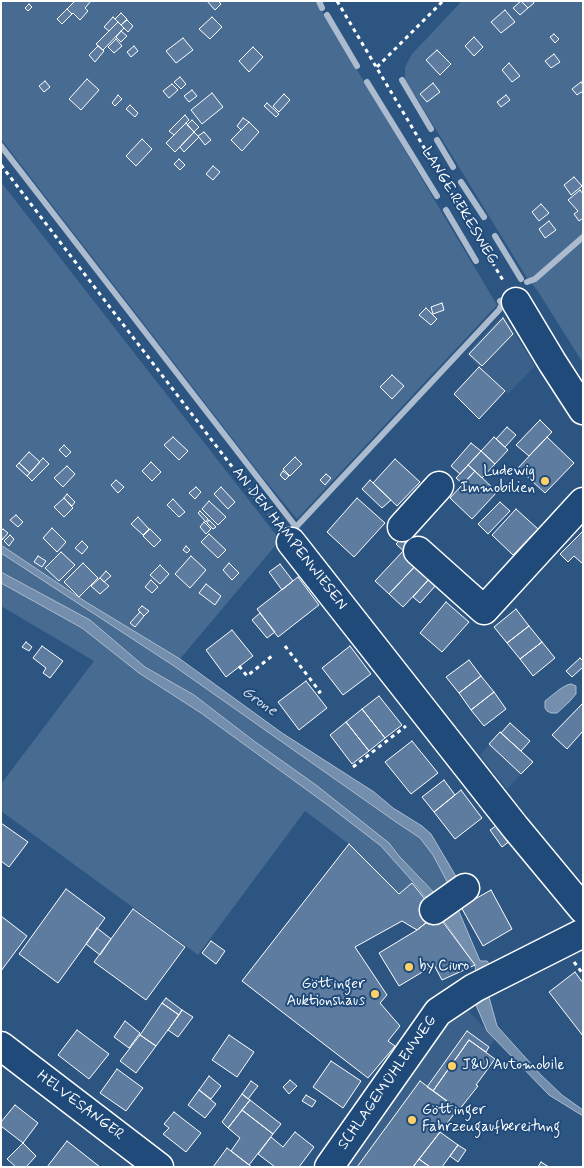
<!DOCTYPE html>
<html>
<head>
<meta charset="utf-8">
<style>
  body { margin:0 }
  #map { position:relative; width:584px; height:1168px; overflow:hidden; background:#2c5582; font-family:Mynerve,sans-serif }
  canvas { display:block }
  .frame { position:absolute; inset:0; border:2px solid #fff; pointer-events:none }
</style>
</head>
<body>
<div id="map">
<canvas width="584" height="1168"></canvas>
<div class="frame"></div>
</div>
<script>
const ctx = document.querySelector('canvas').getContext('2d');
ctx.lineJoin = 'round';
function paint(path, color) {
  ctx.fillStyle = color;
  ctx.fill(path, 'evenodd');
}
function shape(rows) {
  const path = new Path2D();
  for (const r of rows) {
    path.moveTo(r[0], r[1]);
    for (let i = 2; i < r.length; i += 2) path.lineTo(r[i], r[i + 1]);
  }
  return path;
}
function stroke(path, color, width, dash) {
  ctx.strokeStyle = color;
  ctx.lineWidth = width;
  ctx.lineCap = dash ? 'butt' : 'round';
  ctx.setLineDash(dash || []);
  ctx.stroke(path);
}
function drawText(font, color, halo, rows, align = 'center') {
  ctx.font = font + ' Mynerve,sans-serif';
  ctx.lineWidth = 4;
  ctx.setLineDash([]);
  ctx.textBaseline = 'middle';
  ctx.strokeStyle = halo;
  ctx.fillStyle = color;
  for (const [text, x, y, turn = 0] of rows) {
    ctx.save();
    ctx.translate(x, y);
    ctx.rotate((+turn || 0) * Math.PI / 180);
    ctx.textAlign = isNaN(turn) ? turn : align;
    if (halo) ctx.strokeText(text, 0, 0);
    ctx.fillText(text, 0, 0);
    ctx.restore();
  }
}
const built = shape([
  [503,315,535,366,508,394,466,354],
  [500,732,533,762,507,789,480,755],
  [466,1009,495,1039,486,1052,495,1059,476,1084,478,1086,459,1110,457,1109,440,1131,458,1145,442,1167,343,1167,426,1048,451,1021]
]);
const green = shape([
  [1,1,316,1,497,305,297,519,260,474,1,139],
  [462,1,583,1,583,363,537,290,527,278,405,79,405,67,412,54],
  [1,182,280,540,180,659,86,602,1,545],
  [1,553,174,666,396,822,420,838,433,855,451,887,439,898,399,856,389,843,194,695,145,667,90,620,1,572],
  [1,583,82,628,139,673,201,713,329,806,381,846,413,882,399,894,349,844,305,811,198,955,1,811,1,784,94,661,1,606]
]);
const water = shape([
  [1,545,86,602,180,659,282,733,374,792,393,808,422,826,431,834,461,885,457,907,480,961,487,961,490,965,476,973,475,965,438,913,413,882,381,846,329,806,201,713,139,673,82,628,1,583,1,572,90,620,145,667,194,695,254,741,316,785,389,843,399,856,439,898,450,887,433,855,420,838,396,822,174,666,1,553,1,545],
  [571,684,576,686,576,694,569,702,557,713,551,713,547,711,545,708,545,701,560,689,567,685,571,684],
  [489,997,497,1026,541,1075,562,1095,583,1110,583,1116,549,1095,487,1031,476,1005,489,997]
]);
const stream = shape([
  [319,1,322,8],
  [327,15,357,66],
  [402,80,431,129],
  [367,82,437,196],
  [437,140,453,167],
  [1,146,296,527,499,310,502,304,500,301],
  [461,182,484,217],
  [446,210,476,261],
  [495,236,521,279],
  [527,282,535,279,583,237]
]);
const building = shape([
  [75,1,91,1,85,8,88,11,80,20,73,13,72,14,67,9,75,1],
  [207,1,218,1,221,4,215,10,207,1],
  [521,1,528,8,520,15,513,8,521,1],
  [521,1,533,1,534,3,528,8,521,1],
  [29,4,32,7,28,11,25,8,29,4],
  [67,9,72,14,62,24,57,19,67,9],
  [505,10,515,22,501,33,491,22,505,10],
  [121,13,127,19,121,25,115,19,121,13],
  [113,17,118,22,109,31,104,27,113,17],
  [212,17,222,27,210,39,199,29,212,17],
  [127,20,133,26,128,32,121,25,127,20],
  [118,22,124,28,103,50,96,44,118,22],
  [121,31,127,36,121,42,116,37,121,31],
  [554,34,559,39,555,43,550,37,554,34],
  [474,37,483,47,474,56,465,46,474,37],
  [183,38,193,50,176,63,166,51,183,38],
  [116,39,122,46,114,53,108,47,116,39],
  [98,46,104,51,95,62,89,55,98,46],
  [134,46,138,51,131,57,127,52,134,46],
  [253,47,263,57,249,72,239,61,253,47],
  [437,50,451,64,440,75,426,60,437,50],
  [554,54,560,62,551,68,545,61,554,54],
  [509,63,520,76,512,82,502,70,509,63],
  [180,77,186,84,181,89,174,82,180,77],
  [87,79,99,90,81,110,69,99,87,79],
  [45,81,50,87,44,92,39,86,45,81],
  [581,82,583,85,583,93,581,92,577,95,572,89,581,82],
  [433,83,440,92,427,102,420,94,433,83],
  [172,84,178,90,169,98,163,91,172,84],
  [192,90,197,96,189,102,184,96,192,90],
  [212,93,223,107,202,124,191,110,212,93],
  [284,94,290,100,279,112,273,106,284,94],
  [118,95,122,99,115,106,112,103,118,95],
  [506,95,510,100,501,107,497,102,506,95],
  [267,103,279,114,276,117,264,106,267,103],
  [130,105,138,113,135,117,126,109,130,105],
  [185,115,189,120,174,135,169,131,185,115],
  [243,118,249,122,241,130,237,126,243,118],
  [192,120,199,127,194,132,187,125,192,120],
  [249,122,259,132,242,151,231,140,249,122],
  [186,123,194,132,175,152,166,143,186,123],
  [194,132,199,137,184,152,180,147,194,132],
  [204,132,211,140,205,145,198,136,204,132],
  [142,139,152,149,136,166,126,156,142,139],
  [179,159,185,165,180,170,174,164,179,159],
  [213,166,220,172,213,180,206,174,213,166],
  [574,177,582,186,571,195,564,185,574,177],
  [580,190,583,194,583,218,579,221,574,214,578,211,568,200,580,190],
  [541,204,549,213,539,221,532,212,541,204],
  [549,221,556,230,545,238,539,229,549,221],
  [442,303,444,310,433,314,431,307,442,303],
  [426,308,437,319,431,325,419,315,426,308],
  [503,318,513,334,482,366,469,354,503,318],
  [479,367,505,391,479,419,454,394,479,367],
  [392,375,404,386,392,399,380,387,392,375],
  [540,420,552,432,529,456,516,445,540,420],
  [507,427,516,435,505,447,496,439,507,427],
  [173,437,188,451,179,460,164,445,173,437],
  [494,437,508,450,495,464,481,451,494,437],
  [547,437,574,463,545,493,518,468,547,437],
  [471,443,481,451,460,474,451,466,471,443],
  [64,445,71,452,66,457,59,450,64,445],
  [481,451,495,464,482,478,468,465,481,451],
  [29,452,40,462,30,473,19,463,29,452],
  [295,457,302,464,290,476,283,469,295,457],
  [43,458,49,464,32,481,27,476,43,458],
  [395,459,420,482,397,506,373,483,395,459],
  [151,462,161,472,152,481,142,471,151,462],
  [19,463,30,473,27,476,16,466,19,463],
  [468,465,475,471,463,484,456,478,468,465],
  [67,466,75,474,63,487,54,478,67,466],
  [283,471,289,476,285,480,280,475,283,471],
  [475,471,497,492,472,519,450,498,475,471],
  [326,474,331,478,325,485,320,480,326,474],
  [116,480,124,487,118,493,111,485,116,480],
  [370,480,391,500,382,508,362,489,370,480],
  [196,487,201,492,195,499,189,493,196,487],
  [221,487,235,502,228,509,214,494,221,487],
  [67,494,75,502,72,506,64,498,67,494],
  [64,498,73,508,64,517,54,507,64,498],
  [357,498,385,523,354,557,327,532,357,498],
  [173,499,185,512,179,517,167,505,173,499],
  [209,501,226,517,218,525,202,509,209,501],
  [500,502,510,511,488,534,478,524,500,502],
  [516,509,538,529,513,555,492,535,516,509],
  [200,511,208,519,206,522,198,513,200,511],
  [16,515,23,522,18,527,10,520,16,515],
  [138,517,149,529,143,535,131,524,138,517],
  [209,520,216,527,213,529,207,523,209,520],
  [204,522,211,529,206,534,200,527,204,522],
  [52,528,66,542,57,552,43,538,52,528],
  [3,529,8,533,2,540,1,531,3,529],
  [150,529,161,540,154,547,143,536,150,529],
  [583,531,583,564,574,556,568,562,560,554,583,531],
  [209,534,226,550,218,558,201,542,209,534],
  [406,534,418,545,408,555,396,544,406,534],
  [10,535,14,539,9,546,4,541,10,535],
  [82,541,88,547,82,554,75,548,82,541],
  [186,546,190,550,187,553,183,550,186,546],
  [404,550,418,563,389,594,375,581,404,550],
  [61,552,75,565,59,581,45,568,61,552],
  [38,556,46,561,42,567,34,562,38,556],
  [191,556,206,570,190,588,175,574,191,556],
  [83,563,98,578,79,597,64,582,83,563],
  [229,563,239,573,232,580,223,570,229,563],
  [418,563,432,576,403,607,389,594,418,563],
  [280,564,293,581,282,590,269,572,280,564],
  [160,565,169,574,160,584,150,575,160,565],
  [106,571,111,576,104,582,100,578,106,571],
  [298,577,319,605,278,637,257,609,298,577],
  [100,578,109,586,100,594,91,586,100,578],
  [430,578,437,584,420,603,413,597,430,578],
  [151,580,158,587,152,593,145,587,151,580],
  [206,584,221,596,215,605,199,593,206,584],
  [446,602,469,622,442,652,420,633,446,602],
  [142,606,149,611,144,616,138,610,142,606],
  [516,609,529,626,507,643,494,627,516,609],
  [140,612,144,616,135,627,130,623,140,612],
  [260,613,275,632,267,638,252,620,260,613],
  [529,626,542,642,520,659,507,643,529,626],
  [232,630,253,656,226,677,206,650,232,630],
  [26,642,32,647,29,651,22,647,26,642],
  [542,642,555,658,533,676,520,659,542,642],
  [42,646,63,661,50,678,43,673,46,668,33,658,42,646],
  [350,646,371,674,343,695,322,668,350,646],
  [580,658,583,661,583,667,572,677,566,671,580,658],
  [469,660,481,676,459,693,446,677,469,660],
  [481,676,494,692,471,710,459,693,481,676],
  [306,681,327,708,299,730,278,702,306,681],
  [494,692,506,709,484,726,471,710,494,692],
  [379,696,402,725,385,738,362,709,379,696],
  [583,703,583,731,567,749,552,735,583,703],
  [362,709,385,738,369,751,346,722,362,709],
  [346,722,369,751,352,764,330,735,346,722],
  [510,723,530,741,521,751,501,733,510,723],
  [500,732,533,762,521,774,489,744,500,732],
  [412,741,438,773,411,794,385,762,412,741],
  [444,780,455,795,434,812,422,797,444,780],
  [461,790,482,818,455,839,434,812,461,790],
  [1,823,28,842,9,867,1,861,1,823],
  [499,824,511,840,502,847,490,830,499,824],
  [349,844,399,894,412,883,437,914,417,930,402,921,355,947,387,995,380,1003,400,1026,388,1041,395,1046,368,1078,242,981,349,844],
  [66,889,105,918,58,983,19,954,66,889],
  [491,890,512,929,483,946,461,907,491,890],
  [133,909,185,947,146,1000,94,962,133,909],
  [437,914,475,965,442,980,434,965,399,986,379,953,417,930,437,914],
  [1,916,27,936,1,971,1,916],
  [97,928,111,939,100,955,86,944,97,928],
  [211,941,225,951,216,964,202,953,211,941],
  [575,972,583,983,583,1036,549,992,575,972],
  [166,998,182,1010,179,1015,162,1003,166,998],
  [162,1003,179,1015,156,1046,140,1035,162,1003],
  [182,1010,193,1017,178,1037,168,1030,182,1010],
  [125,1021,140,1033,129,1048,114,1037,125,1021],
  [77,1030,109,1054,89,1079,58,1055,77,1030],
  [467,1031,489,1047,486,1052,469,1040,433,1091,427,1087,467,1031],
  [140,1035,156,1046,136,1073,120,1061,140,1035],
  [229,1035,254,1052,237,1077,212,1060,229,1035],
  [469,1040,495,1059,476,1085,478,1086,459,1110,433,1091,469,1040],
  [331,1061,361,1081,343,1108,313,1087,331,1061],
  [117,1069,143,1088,126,1111,100,1093,117,1069],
  [209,1076,221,1086,211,1099,199,1090,209,1076],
  [290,1080,297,1086,289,1094,283,1087,290,1080],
  [251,1081,258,1086,248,1099,242,1094,251,1081],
  [420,1081,458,1109,413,1167,357,1167,420,1081],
  [199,1090,216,1104,205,1118,188,1105,199,1090],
  [242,1094,250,1100,228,1128,222,1122,242,1094],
  [306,1095,316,1101,312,1107,302,1101,306,1095],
  [250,1100,281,1124,273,1134,242,1110,250,1100],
  [15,1105,38,1123,23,1143,1,1126,1,1122,15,1105],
  [242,1110,273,1134,249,1165,231,1151,240,1138,228,1128,242,1110],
  [174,1112,201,1133,186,1152,163,1134,169,1128,164,1124,174,1112],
  [295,1132,314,1147,299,1167,275,1167,258,1154,271,1137,283,1147,295,1132],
  [440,1132,458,1145,442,1167,430,1167,419,1159,440,1132],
  [67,1141,100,1167,47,1167,67,1141],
  [23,1143,36,1156,26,1167,16,1167,7,1159,23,1143],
  [458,1145,466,1150,458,1162,450,1156,458,1145],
  [227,1148,231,1151,252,1167,213,1167,227,1148],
  [419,1159,430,1167,413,1167,419,1159],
  [541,1162,549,1167,538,1167,541,1162]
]);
const path = shape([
  [337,1,504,282],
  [377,67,443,1],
  [1,165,276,524],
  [285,646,320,692,316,694],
  [239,666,247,676,272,656],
  [353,767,406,726],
  [574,962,583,974]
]);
const minor = shape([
  [516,302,552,362,583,410],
  [402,527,439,486],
  [291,542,515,827,583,909],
  [418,551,484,610,583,502],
  [434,910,465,888],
  [1,1046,159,1167],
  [329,1167,438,1012,474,988,583,933]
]);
const markers = [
  [545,481,5,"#ffd166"],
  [409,967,5,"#ffd166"],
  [375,994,5,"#ffd166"],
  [452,1066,5,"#ffd166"],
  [412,1120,5,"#ffd166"]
];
const streetNames = [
  ["LANGE REKESWEG",459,206,59],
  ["AN DEN HAMPENWIESEN",289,539,52],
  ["SCHLAGEMÜHLENWEG",388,1083,-55],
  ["HELVESANGER",80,1106,37]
];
const poiNames = [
  ["Ludewig",535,472,"right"],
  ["Immobilien",535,489,"right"],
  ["by Ciuro",419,967],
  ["Göttinger",365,985,"right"],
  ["Auktionshaus",365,1002,"right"],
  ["J&U Automobile",462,1066],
  ["Göttinger",422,1111],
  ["Fahrzeugaufbereitung",422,1128]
];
const waterNames = [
  ["Grone",259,702,35]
];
paint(built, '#3b618b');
paint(green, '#486b92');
paint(water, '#748fad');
stroke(water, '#acbcce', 1);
stroke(stream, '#acbcce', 6);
paint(building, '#5e7c9f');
stroke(building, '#fff', 1);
stroke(minor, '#fff', 31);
stroke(path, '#fff', 3, [4, 4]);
stroke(minor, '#1f4a7a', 28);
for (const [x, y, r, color] of markers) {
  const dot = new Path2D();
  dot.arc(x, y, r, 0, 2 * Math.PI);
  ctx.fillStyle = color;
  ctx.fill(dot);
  stroke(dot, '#1f4a7a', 2);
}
drawText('15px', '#fff', '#1f4a7a', streetNames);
drawText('15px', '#fff', '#1f4a7a', poiNames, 'left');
drawText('italic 16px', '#d5dde6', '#1f4a7a', waterNames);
</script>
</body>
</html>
